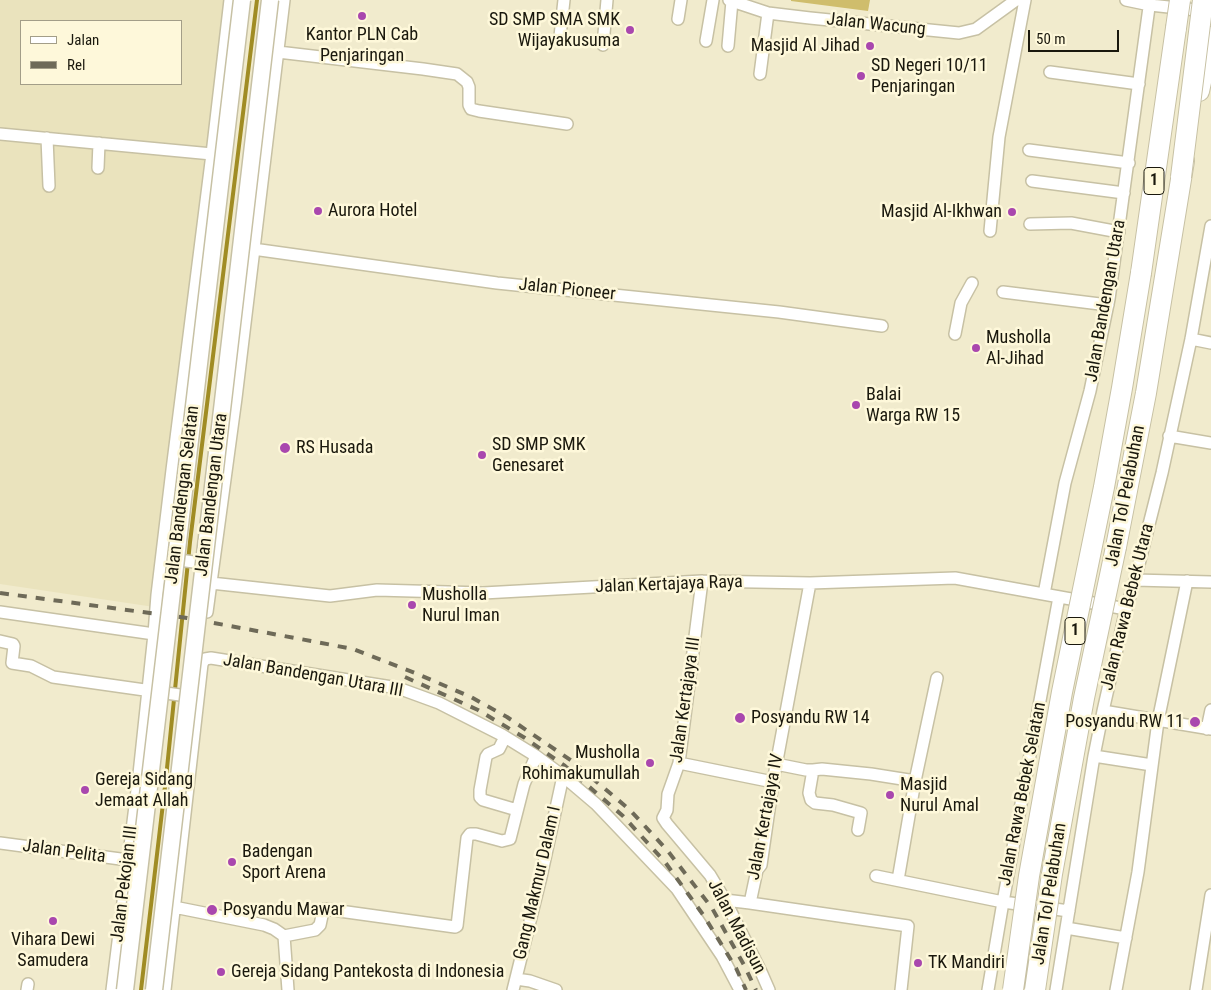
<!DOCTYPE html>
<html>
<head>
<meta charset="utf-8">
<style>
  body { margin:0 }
  #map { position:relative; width:1211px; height:990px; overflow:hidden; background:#f1ebcd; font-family:"Roboto Condensed",sans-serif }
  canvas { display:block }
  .legend { position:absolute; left:20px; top:20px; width:162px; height:65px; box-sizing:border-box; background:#fef8da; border:1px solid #a39e88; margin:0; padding:6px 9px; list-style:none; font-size:15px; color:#1a180d }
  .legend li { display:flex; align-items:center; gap:10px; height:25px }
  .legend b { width:25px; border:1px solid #a39e88 }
  .scale { position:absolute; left:1028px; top:30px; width:91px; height:22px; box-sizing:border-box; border:2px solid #1a180d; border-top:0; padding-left:6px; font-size:15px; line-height:18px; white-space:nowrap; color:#1a180d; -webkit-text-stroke:4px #fef8da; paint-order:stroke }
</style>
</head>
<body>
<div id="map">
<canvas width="1211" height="990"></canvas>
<ul class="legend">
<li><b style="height:6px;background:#fff"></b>Jalan</li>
<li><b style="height:6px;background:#6e6a58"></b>Rel</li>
</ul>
<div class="scale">50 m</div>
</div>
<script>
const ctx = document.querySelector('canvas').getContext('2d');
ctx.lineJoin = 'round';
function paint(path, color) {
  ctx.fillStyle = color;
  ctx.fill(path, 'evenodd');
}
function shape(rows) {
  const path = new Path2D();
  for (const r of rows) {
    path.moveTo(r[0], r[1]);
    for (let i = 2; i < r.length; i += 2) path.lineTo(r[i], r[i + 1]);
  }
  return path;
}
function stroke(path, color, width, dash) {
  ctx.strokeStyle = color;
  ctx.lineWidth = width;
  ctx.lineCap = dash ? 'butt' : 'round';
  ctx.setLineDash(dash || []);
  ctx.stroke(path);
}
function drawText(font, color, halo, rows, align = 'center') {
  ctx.font = font + ' "Roboto Condensed",sans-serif';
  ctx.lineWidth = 5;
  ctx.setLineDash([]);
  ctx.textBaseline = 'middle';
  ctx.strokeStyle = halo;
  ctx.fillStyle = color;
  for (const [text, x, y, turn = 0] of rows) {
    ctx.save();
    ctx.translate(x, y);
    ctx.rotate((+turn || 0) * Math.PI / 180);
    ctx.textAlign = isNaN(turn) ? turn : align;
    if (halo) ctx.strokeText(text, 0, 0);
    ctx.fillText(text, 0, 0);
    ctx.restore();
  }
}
const built = shape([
  [0,0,228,0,209,162,161,608,0,584],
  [21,21,181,21,181,84,21,84]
]);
const green = shape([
  [791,0,870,0,868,11,791,1]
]);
const stream = shape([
  [141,990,166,778,190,542,257,0]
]);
const street = shape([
  [729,0,768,13,810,18,959,33,976,29,1016,0],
  [1126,0,1150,5,1206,11],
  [678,19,681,0],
  [560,36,564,0],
  [706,41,713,0],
  [603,45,607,0],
  [728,46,732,1],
  [278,52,423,69,457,74,467,82,469,87,469,105,471,109,479,111,567,124],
  [1050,72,1139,84],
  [760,74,768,13],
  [0,134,212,154],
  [47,138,49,186],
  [1029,150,1129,163],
  [98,168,99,143],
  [1032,181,1124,193],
  [1030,224,1071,223,1119,232],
  [990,231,999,137,1025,0],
  [253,249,497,283,779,312,882,326],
  [1003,292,1108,305],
  [955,334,961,303,972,283],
  [1191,339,1211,343],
  [1169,436,1211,443],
  [171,559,209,564],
  [1135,580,1211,582],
  [702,581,679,763,668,794,667,810,663,818,667,824,710,875,725,900,762,974,769,990],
  [211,583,330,596,377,590,483,593,702,581,810,583,955,578,1126,609],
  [1044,594,1065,483,1090,391,1109,299,1150,0],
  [0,612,154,634],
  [207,612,236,398,284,0],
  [0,641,13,644,14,646,12,663,31,666,53,677,194,697],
  [1103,711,1211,729],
  [1207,729,1211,710],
  [505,737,499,749,488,754,486,757,480,790,480,797,483,800,517,810],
  [1094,756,1152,765],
  [679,763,773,782],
  [776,764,806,770,813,770,822,769,871,774,915,781],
  [813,770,809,793,811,800,815,803,833,805,861,813,858,830],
  [0,843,128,860],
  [876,876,1003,902,1069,911],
  [898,880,915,781,937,678],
  [725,900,750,903,908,926,901,990],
  [750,903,757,870,761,865,773,782,810,583],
  [174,907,264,925,274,929,284,936,288,990],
  [1066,928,1126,938],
  [284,936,315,930,320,925,323,911,325,909,455,927,457,926,467,838,470,834,476,834,502,841,510,839,524,784,536,756],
  [516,979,530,981,556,990],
  [27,990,28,984],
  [112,990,139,774,154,634,157,595,172,470,212,154,230,0],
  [165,990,202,664,205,659,211,658,398,688,439,703,502,735,536,756,563,776,596,804,677,889,722,956,740,990],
  [513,990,541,877,563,776],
  [988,990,1003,902,1059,597],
  [1056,990,1094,756,1103,711,1126,609,1135,580,1162,473,1191,339,1211,226],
  [1116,990,1138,872,1158,721,1187,581],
  [1196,990,1211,895]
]);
const highway = shape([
  [1199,91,1211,37],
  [1141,273,1176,28],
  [1116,547,1146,393,1184,161]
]);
const rail = shape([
  [0,593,187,618,311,641,353,649,415,673,471,697,507,717,572,761,630,810,667,850,712,908,744,965,756,990],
  [405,677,478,710,525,738,565,766,623,816,665,862,704,916,736,968,746,990]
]);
const secondaryBridge = shape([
  [125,990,242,0],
  [154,990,270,0]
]);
const highwayBridge = shape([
  [1176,28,1180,0],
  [1181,177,1203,0],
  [1013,990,1029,876,1062,692,1104,487,1122,388,1141,273],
  [1035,990,1052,874,1084,698,1116,547]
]);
const markers = [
  [362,16,5,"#a947ae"],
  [630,30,5,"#a947ae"],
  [870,46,5,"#a947ae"],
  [861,76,5,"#a947ae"],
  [318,211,5,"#a947ae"],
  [1012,212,5,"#a947ae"],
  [976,348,5,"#a947ae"],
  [856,405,5,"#a947ae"],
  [285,448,6,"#a947ae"],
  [482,455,5,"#a947ae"],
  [412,605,5,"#a947ae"],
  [740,718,6,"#a947ae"],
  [1195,722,6,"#a947ae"],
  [650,763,5,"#a947ae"],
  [85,790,5,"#a947ae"],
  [890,795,5,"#a947ae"],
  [232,862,5,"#a947ae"],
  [212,910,6,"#a947ae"],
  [53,921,5,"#a947ae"],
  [918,963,5,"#a947ae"],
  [221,972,5,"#a947ae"]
];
const shields = [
  [1154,181,20],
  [1075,631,20]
];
const shieldNames = [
  ["1",1154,181],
  ["1",1075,631]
];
const poiNames = [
  ["SD SMP SMA SMK",620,20,"right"],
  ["Wijayakusuma",620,41,"right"],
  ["Kantor PLN Cab",362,35,"center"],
  ["Penjaringan",362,56,"center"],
  ["Masjid Al Jihad",860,46,"right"],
  ["SD Negeri 10/11",871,66],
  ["Penjaringan",871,87],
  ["Aurora Hotel",328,211],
  ["Masjid Al-Ikhwan",1002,212,"right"],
  ["Musholla",986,338],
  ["Al-Jihad",986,359],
  ["Balai",866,395],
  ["Warga RW 15",866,416],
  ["SD SMP SMK",492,445],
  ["Genesaret",492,466],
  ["RS Husada",296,448],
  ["Musholla",422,595],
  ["Nurul Iman",422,616],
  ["Posyandu RW 14",751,718],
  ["Posyandu RW 11",1184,722,"right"],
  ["Musholla",640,753,"right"],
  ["Rohimakumullah",640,774,"right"],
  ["Gereja Sidang",95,780],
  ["Jemaat Allah",95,801],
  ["Masjid",900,785],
  ["Nurul Amal",900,806],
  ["Badengan",242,852],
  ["Sport Arena",242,873],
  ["Posyandu Mawar",223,910],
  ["Vihara Dewi",53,940,"center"],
  ["Samudera",53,961,"center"],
  ["TK Mandiri",928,963],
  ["Gereja Sidang Pantekosta di Indonesia",231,972]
];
const streetNames = [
  ["Jalan Wacung",876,25,6],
  ["Jalan Pioneer",567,290,6],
  ["Jalan Bandengan Utara",1106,301,-80],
  ["Jalan Bandengan Selatan",183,495,-83],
  ["Jalan Bandengan Utara",212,495,-83],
  ["Jalan Tol Pelabuhan",1126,496,-79],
  ["Jalan Kertajaya Raya",669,585,-2],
  ["Jalan Rawa Bebek Utara",1128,607,-76],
  ["Jalan Bandengan Utara III",313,676,10],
  ["Jalan Kertajaya III",686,700,-82],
  ["Jalan Rawa Bebek Selatan",1023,794,-79],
  ["Jalan Kertajaya IV",766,817,-79],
  ["Jalan Pelita",64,852,8],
  ["Gang Makmur Dalam I",538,883,-77],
  ["Jalan Pekojan III",125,884,-83],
  ["Jalan Tol Pelabuhan",1050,894,-81],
  ["Jalan Madisun",736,927,62]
];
paint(built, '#eae3bd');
paint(green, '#cfbd6c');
stroke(stream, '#a08c24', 4);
stroke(street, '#c7c1a4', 14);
stroke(highway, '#c7c1a4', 22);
stroke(street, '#fff', 11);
stroke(highway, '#fff', 20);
stroke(rail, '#6e6a58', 4, [9, 9]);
stroke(secondaryBridge, '#c7c1a4', 19, []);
stroke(highwayBridge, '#c7c1a4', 22, []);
stroke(secondaryBridge, '#fff', 16);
stroke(highwayBridge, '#fff', 20);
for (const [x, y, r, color] of markers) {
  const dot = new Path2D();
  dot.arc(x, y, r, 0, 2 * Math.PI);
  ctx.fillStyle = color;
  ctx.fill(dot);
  stroke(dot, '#fef8da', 2);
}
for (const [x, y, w] of shields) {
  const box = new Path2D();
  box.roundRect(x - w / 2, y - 13.5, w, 27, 4);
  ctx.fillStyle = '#fef8da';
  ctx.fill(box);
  stroke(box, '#1a180d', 1);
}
drawText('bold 16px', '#1a180d', null, shieldNames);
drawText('18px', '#1a180d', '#fef8da', poiNames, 'left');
drawText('18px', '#1a180d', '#fef8da', streetNames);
</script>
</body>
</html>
